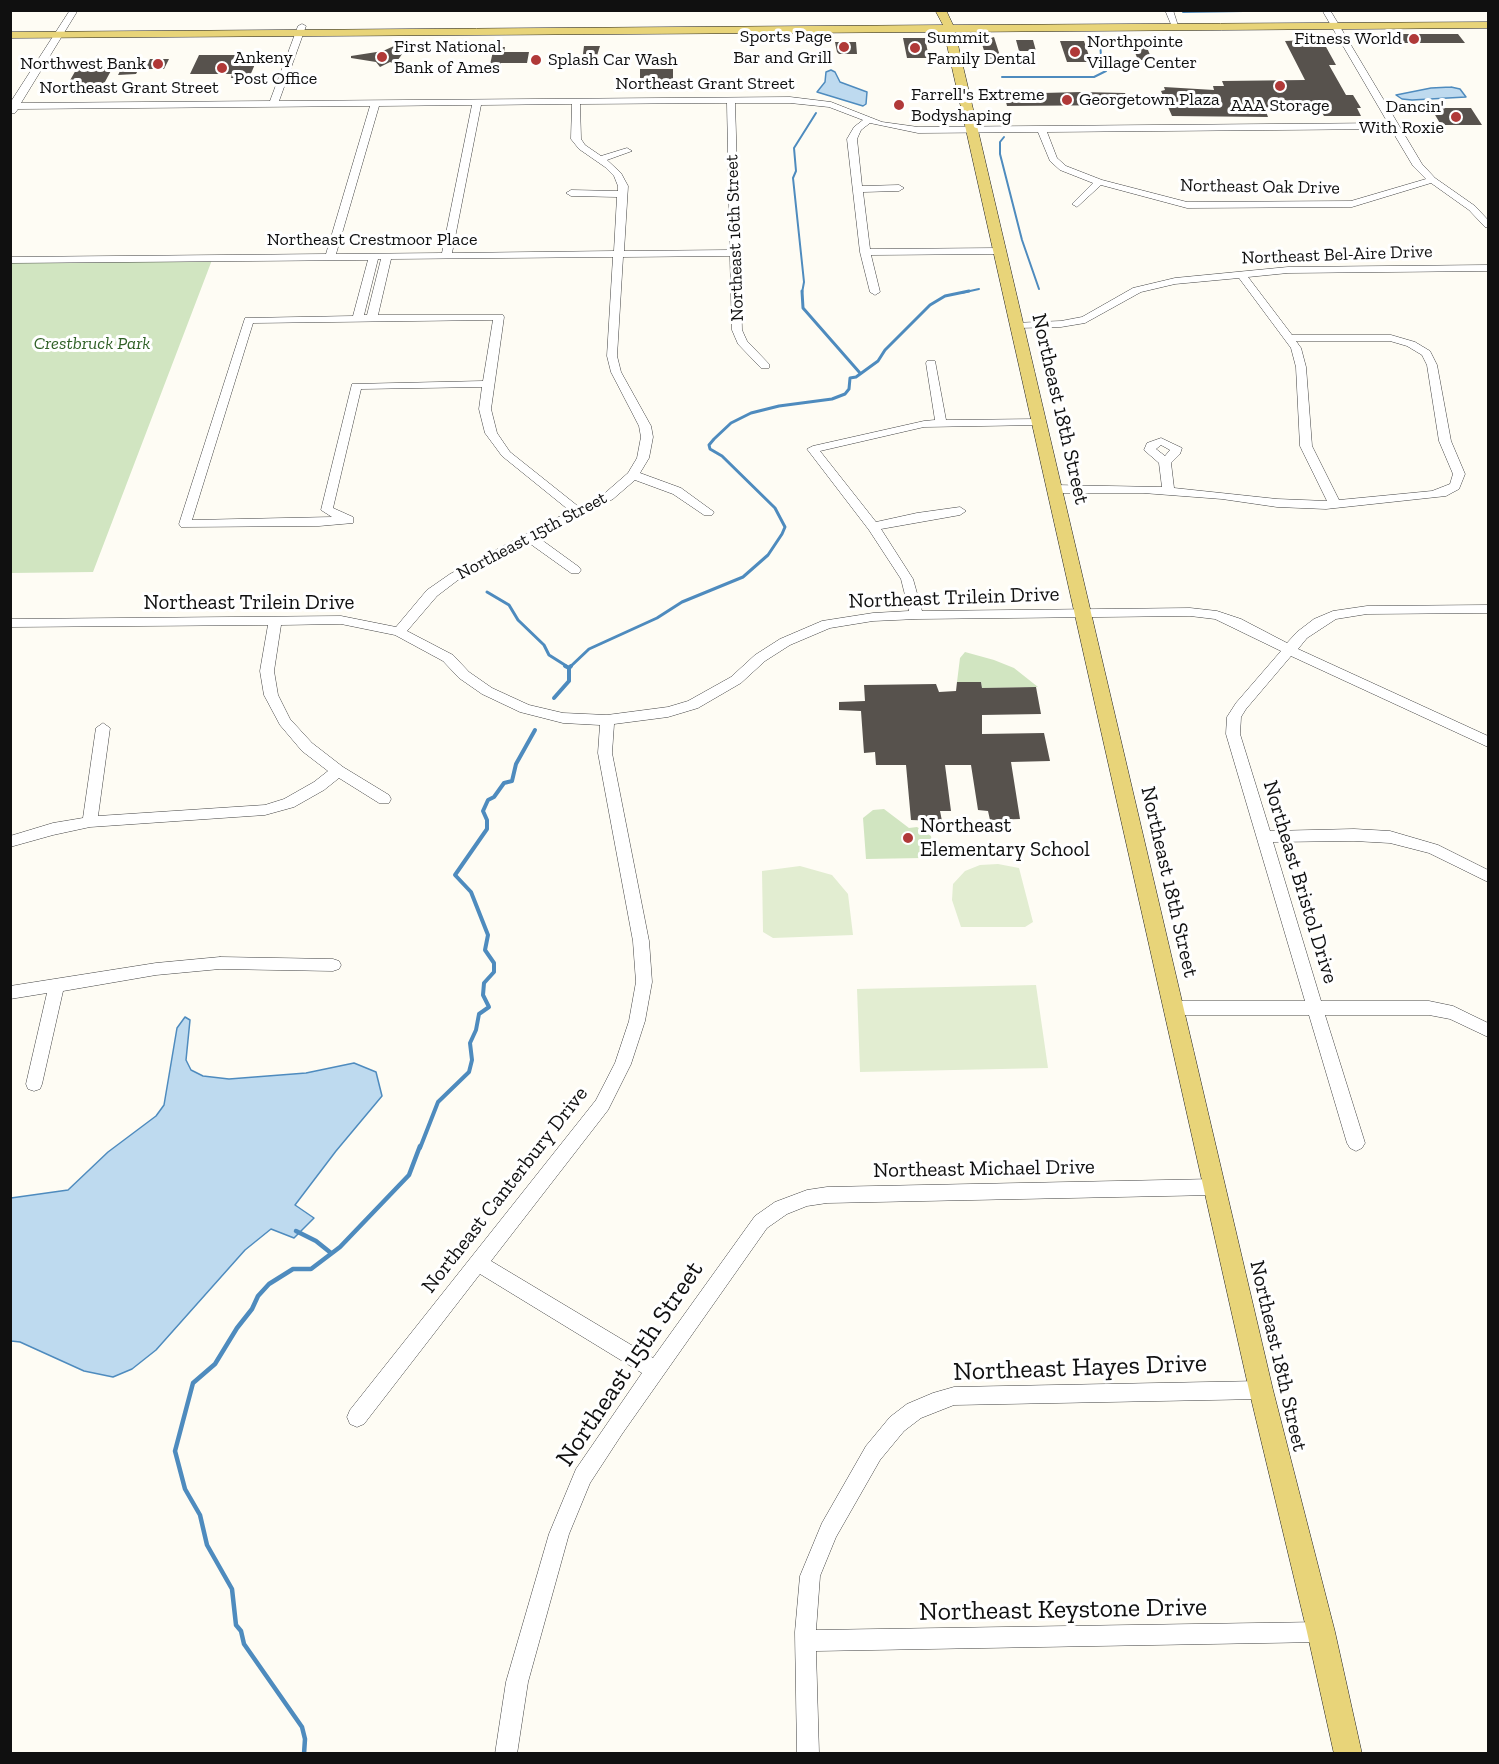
<!DOCTYPE html>
<html>
<head>
<meta charset="utf-8">
<style>
  body { margin:0 }
  #map { position:relative; width:1499px; height:1764px; overflow:hidden; background:#fefcf4; font-family:"Zilla Slab",serif }
  canvas { display:block }
  .frame { position:absolute; inset:0; border:12px solid #101010; pointer-events:none }
</style>
</head>
<body>
<div id="map">
<canvas width="1499" height="1764"></canvas>
<div class="frame"></div>
</div>
<script>
const ctx = document.querySelector('canvas').getContext('2d');
ctx.lineJoin = 'round';
function paint(path, color) {
  ctx.fillStyle = color;
  ctx.fill(path, 'evenodd');
}
function shape(rows) {
  const path = new Path2D();
  for (const r of rows) {
    path.moveTo(r[0], r[1]);
    for (let i = 2; i < r.length; i += 2) path.lineTo(r[i], r[i + 1]);
  }
  return path;
}
function stroke(path, color, width, dash) {
  ctx.strokeStyle = color;
  ctx.lineWidth = width;
  ctx.lineCap = dash ? 'butt' : 'round';
  ctx.setLineDash(dash || []);
  ctx.stroke(path);
}
function drawText(font, color, halo, rows, align = 'center') {
  ctx.font = font + ' "Zilla Slab",serif';
  ctx.lineWidth = 6;
  ctx.setLineDash([]);
  ctx.textBaseline = 'middle';
  ctx.strokeStyle = halo;
  ctx.fillStyle = color;
  for (const [text, x, y, turn = 0] of rows) {
    ctx.save();
    ctx.translate(x, y);
    ctx.rotate((+turn || 0) * Math.PI / 180);
    ctx.textAlign = isNaN(turn) ? turn : align;
    if (halo) ctx.strokeText(text, 0, 0);
    ctx.fillText(text, 0, 0);
    ctx.restore();
  }
}
const green = shape([
  [212,260,93,572,11,573,10,263],
  [965,652,994,660,1014,668,1038,687,982,688,981,682,957,682,960,658],
  [884,809,909,828,917,827,931,836,933,850,922,858,866,859,863,818,873,810]
]);
const pitch = shape([
  [998,864,1019,868,1033,922,1025,927,961,927,952,900,953,884,965,871,980,865],
  [800,866,832,875,848,894,853,935,773,938,763,932,762,871],
  [1036,985,1048,1068,860,1072,857,989]
]);
const water = shape([
  [831,70,835,72,840,82,867,92,866,104,863,106,817,92,825,82,826,72,831,70],
  [1451,87,1460,89,1466,97,1412,100,1402,99,1396,95,1431,88,1451,87],
  [185,1017,190,1020,186,1060,191,1070,203,1076,229,1079,306,1073,354,1063,376,1072,382,1096,336,1151,295,1205,314,1218,294,1238,271,1229,245,1250,156,1350,132,1369,113,1377,84,1371,20,1342,11,1341,11,1198,68,1190,108,1152,156,1116,164,1105,177,1028,185,1017]
]);
const streamFar3 = shape([
  [1400,10,1435,10],
  [1463,10,1488,11],
  [1183,12,1244,11],
  [1002,77,1094,77,1106,71,1101,56,1100,42],
  [1004,137,1000,142,1000,154,1022,240,1039,289],
  [802,293,804,282,793,178,796,171,794,148,816,113],
  [961,293,979,289]
]);
const streamFar2 = shape([
  [802,291,803,308,860,373],
  [487,592,509,605,518,620,544,645,549,655,568,667],
  [570,667,589,649,657,618,682,602,743,577,768,555,782,534,785,527,775,508,722,456,710,449,709,445,714,439,731,423,751,413,779,406,832,399,845,394,849,389,850,378,856,377,878,361,885,350,930,305,945,296,969,291]
]);
const streamFar1 = shape([
  [565,666,569,668],
  [554,698,569,681,569,668,571,666],
  [420,1148,438,1102,469,1072,472,1060,470,1043,476,1030,479,1014,489,1007,483,995,484,983,494,972,494,963,485,950,488,935,471,892,455,875,487,829,487,820,483,811,488,800,494,797,504,783,512,781,516,764,535,730]
]);
const stream = shape([
  [296,1231,316,1241,331,1253],
  [304,1754,305,1739,302,1727,244,1644,241,1631,236,1625,232,1589,207,1545,200,1515,185,1489,175,1451,193,1383,215,1364,237,1328,252,1309,258,1296,269,1284,293,1269,311,1269,340,1247,409,1175,420,1146]
]);
const building = shape([
  [1391,34,1458,34,1465,43,1391,43],
  [1309,36,1320,36,1336,65,1329,65,1346,95,1353,95,1361,108,1357,108,1361,116,1324,116,1320,109,1265,109,1268,117,1172,116,1161,91,1165,90,1164,87,1214,90,1213,86,1224,86,1222,81,1305,80,1285,41,1311,40],
  [994,37,1000,56,987,60,981,41],
  [903,38,925,38,929,58,907,58],
  [1016,40,1033,40,1036,51,1019,51],
  [1130,40,1144,40,1152,60,1138,60],
  [1060,41,1084,41,1091,62,1067,62],
  [835,42,856,42,857,54,839,54,837,52],
  [394,46,398,51,405,50,395,64,390,62,380,67,376,62,351,58,351,56,383,51],
  [584,46,600,46,595,62,582,62],
  [494,47,505,47,504,52,529,52,527,63,501,63,500,69,489,69],
  [199,55,259,55,249,78,231,78,232,74,190,74],
  [150,59,169,59,164,69,145,69],
  [124,63,142,63,136,74,118,75],
  [113,67,100,91,64,91,77,68],
  [640,69,673,69,673,85,640,85],
  [1081,92,1125,93,1129,105,1007,106,1004,94],
  [1431,108,1471,108,1482,125,1441,125],
  [957,682,981,682,982,688,1036,687,1041,714,982,715,982,734,1044,733,1050,761,1011,762,1020,819,990,820,988,811,978,810,971,765,945,765,951,811,940,811,942,821,911,820,906,765,876,765,875,752,864,753,861,711,839,710,839,702,865,701,864,685,936,684,939,692,956,691]
]);
const minor = shape([
  [70,10,78,10,21,103,270,101,298,26,302,24,306,26,279,101,790,97,831,102,882,122,918,127,1388,123,1322,10,1330,10,1422,164,1435,178,1475,206,1488,220,1488,228,1485,227,1469,210,1431,183,1352,207,1187,208,1101,185,1077,207,1072,204,1093,183,1060,170,1050,161,1038,132,918,133,870,123,861,130,857,139,862,186,899,185,904,188,899,191,863,192,870,249,1000,248,1005,251,1000,254,871,255,880,292,875,295,870,292,860,252,847,139,854,127,863,120,829,107,790,103,735,103,742,330,747,341,769,364,769,368,761,368,738,344,732,330,730,256,623,257,617,356,621,372,651,426,653,437,649,458,640,473,681,488,714,512,712,515,704,515,673,494,635,480,613,499,539,538,579,567,581,570,579,573,571,573,529,543,458,580,437,596,407,631,453,655,469,672,492,688,529,705,563,713,607,715,668,707,688,701,731,677,755,655,780,639,822,621,873,613,909,611,901,579,869,530,807,449,813,446,924,421,935,420,926,363,927,361,935,361,946,420,1039,419,1045,422,1039,425,924,427,820,451,876,522,917,513,960,507,966,511,960,515,881,529,913,579,922,611,1190,608,1217,611,1241,619,1287,643,1297,632,1314,619,1333,611,1367,606,1488,605,1488,613,1367,614,1336,619,1307,638,1298,649,1488,736,1488,747,1291,656,1246,709,1241,717,1240,734,1270,831,1354,829,1390,831,1438,845,1488,870,1488,882,1429,853,1390,843,1354,841,1273,842,1321,1001,1429,1001,1453,1006,1488,1023,1488,1037,1450,1019,1429,1015,1325,1015,1365,1143,1362,1148,1356,1151,1350,1148,1347,1143,1309,1015,1173,1015,1167,1013,1165,1008,1167,1003,1173,1001,1305,1001,1226,734,1227,717,1236,703,1281,651,1215,619,1190,616,917,619,873,621,830,628,790,645,765,661,741,683,698,708,668,717,614,724,612,753,649,941,652,982,645,1021,631,1064,608,1110,491,1261,653,1358,755,1216,775,1202,807,1190,827,1187,1214,1179,1220,1181,1223,1187,1220,1193,1214,1195,827,1203,807,1206,787,1214,767,1228,622,1434,590,1483,569,1534,528,1682,517,1754,495,1754,506,1682,549,1534,576,1469,642,1373,480,1274,364,1424,357,1427,350,1424,347,1417,350,1410,596,1100,615,1063,629,1021,636,982,633,941,598,753,600,725,563,723,520,712,482,694,459,678,443,661,395,635,341,624,281,625,274,671,278,695,290,719,312,743,343,767,389,795,391,799,389,803,379,803,339,778,324,790,294,807,265,815,90,827,53,835,10,847,10,836,53,823,83,818,96,728,103,723,110,728,98,816,265,805,284,799,314,782,328,771,302,751,280,725,264,695,260,671,268,625,10,627,10,619,341,616,396,627,427,590,450,574,570,511,502,456,485,433,479,409,482,387,361,389,333,508,353,517,353,523,319,526,181,527,179,524,245,318,353,316,368,260,10,263,10,257,326,254,370,106,18,109,15,113,10,113,10,103,70,10],
  [727,103,730,250,624,251,628,186,621,173,607,160,632,151,627,148,601,156,585,145,581,139,580,104,727,103],
  [572,104,571,139,579,149,605,167,614,176,618,186,618,191,571,190,566,193,571,196,617,197,614,251,452,253,481,105,572,104],
  [472,105,442,253,336,254,379,106,472,105],
  [1391,129,1413,166,1426,179,1351,201,1187,202,1102,180,1066,166,1057,158,1047,132,1391,129],
  [613,257,607,356,611,372,639,426,641,437,637,458,628,473,605,493,579,507,510,452,497,433,491,409,504,317,503,315,378,315,391,259,613,257],
  [378,259,381,259,367,315,364,315,378,259],
  [493,320,483,381,352,384,321,510,332,517,192,520,253,323,493,320],
  [1165,10,1173,10,1179,29,1173,29,1165,10],
  [1488,265,1488,271,1288,273,1248,277,1292,335,1391,335,1415,342,1430,351,1437,365,1451,441,1465,474,1459,489,1446,496,1326,509,1277,507,1222,499,1143,493,1054,493,1048,489,1054,485,1162,487,1159,463,1144,450,1147,443,1161,438,1182,448,1180,454,1171,463,1174,488,1277,499,1327,501,1300,446,1296,367,1291,348,1239,278,1175,284,1141,292,1085,323,1061,327,1017,328,1012,325,1013,323,1061,321,1082,317,1133,288,1175,278,1288,267,1488,265],
  [1296,341,1390,341,1407,346,1422,355,1427,365,1439,441,1453,474,1450,484,1432,491,1339,500,1312,446,1306,367,1301,348,1296,341],
  [1161,445,1170,450,1165,456,1156,449,1161,445],
  [220,957,333,959,339,961,341,965,339,969,333,971,220,969,156,975,63,991,42,1084,40,1089,34,1091,28,1089,26,1084,47,993,10,999,10,986,156,963,220,957],
  [1261,1381,1268,1383,1270,1390,1268,1397,1261,1399,954,1405,921,1418,904,1431,880,1460,836,1537,820,1576,816,1630,1321,1622,1328,1625,1331,1632,1328,1639,1321,1642,816,1651,819,1754,797,1754,795,1632,800,1576,822,1523,866,1446,890,1417,907,1404,933,1393,954,1387,1261,1381]
]);
const major = shape([
  [935,10,946,10,953,25,1488,22,1488,28,955,32,1273,1390,1335,1632,1362,1754,1334,1754,1307,1632,1249,1390,944,32,10,38,10,32,943,25,935,10]
]);
const markers = [
  [1414,39,6,"#b03938"],
  [844,47,6,"#b03938"],
  [915,48,6,"#b03938"],
  [1075,52,6,"#b03938"],
  [382,57,6,"#b03938"],
  [536,60,6,"#b03938"],
  [158,64,6,"#b03938"],
  [222,68,6,"#b03938"],
  [1280,86,6,"#b03938"],
  [1067,100,6,"#b03938"],
  [899,105,6,"#b03938"],
  [1456,117,6,"#b03938"],
  [908,838,6,"#b03938"]
];
const farPoinames = [
  ["Sports Page",832,37,"right"],
  ["Bar and Grill",832,58,"right"],
  ["Summit",927,38],
  ["Family Dental",927,59],
  ["Fitness World",1402,39,"right"],
  ["Northpointe",1087,42],
  ["Village Center",1087,63],
  ["First National",394,47],
  ["Bank of Ames",394,68],
  ["Ankeny",234,58],
  ["Post Office",234,79],
  ["Splash Car Wash",548,60],
  ["Northwest Bank",146,64,"right"],
  ["Farrell's Extreme",911,95],
  ["Bodyshaping",911,116],
  ["Georgetown Plaza",1079,100],
  ["AAA Storage",1280,106,"center"],
  ["Dancin'",1444,107,"right"],
  ["With Roxie",1444,128,"right"]
];
const farStreetnames = [
  ["Northeast Grant Street",705,84],
  ["Northeast Grant Street",129,88],
  ["Northeast Oak Drive",1260,187,1],
  ["Northeast 16th Street",735,238,-92],
  ["Northeast Crestmoor Place",372,240],
  ["Northeast Bel-Aire Drive",1337,255,-2],
  ["Northeast 15th Street",532,536,-28]
];
const farParknames = [
  ["Crestbruck Park",92,344]
];
const streetNames = [
  ["Northeast 18th Street",1060,409,77],
  ["Northeast Trilein Drive",954,598,-2],
  ["Northeast Trilein Drive",249,603],
  ["Northeast 18th Street",1169,882,77],
  ["Northeast Bristol Drive",1300,882,73],
  ["Northeast Michael Drive",984,1169,-1],
  ["Northeast Canterbury Drive",505,1190,-52],
  ["Northeast 18th Street",1278,1356,77]
];
const poiNames = [
  ["Northeast",920,826],
  ["Elementary School",920,850]
];
const nearStreetnames = [
  ["Northeast 15th Street",630,1364,-56],
  ["Northeast Hayes Drive",1080,1368,-2],
  ["Northeast Keystone Drive",1063,1610,-1]
];
paint(green, '#d1e5c1');
paint(pitch, '#e2edd1');
paint(water, '#bedaef');
stroke(water, '#4e8bbe', 1.5);
stroke(streamFar3, '#4e8bbe', 2);
stroke(streamFar2, '#4e8bbe', 3);
stroke(streamFar1, '#4e8bbe', 4);
stroke(stream, '#4e8bbe', 4.5);
paint(building, '#57524d');
stroke(minor, '#434343', 1);
stroke(major, '#212121', 1);
paint(minor, '#fff');
paint(major, '#e8d479');
for (const [x, y, r, color] of markers) {
  const dot = new Path2D();
  dot.arc(x, y, r, 0, 2 * Math.PI);
  ctx.fillStyle = color;
  ctx.fill(dot);
  stroke(dot, '#fff', 2);
}
drawText('18px', '#101010', '#fff', farPoinames, 'left');
drawText('18px', '#101010', '#fff', farStreetnames);
drawText('italic 18px', '#306127', '#fff', farParknames);
drawText('21px', '#101010', '#fff', streetNames);
drawText('21px', '#101010', '#fff', poiNames, 'left');
drawText('26px', '#101010', '#fff', nearStreetnames);
</script>
</body>
</html>
